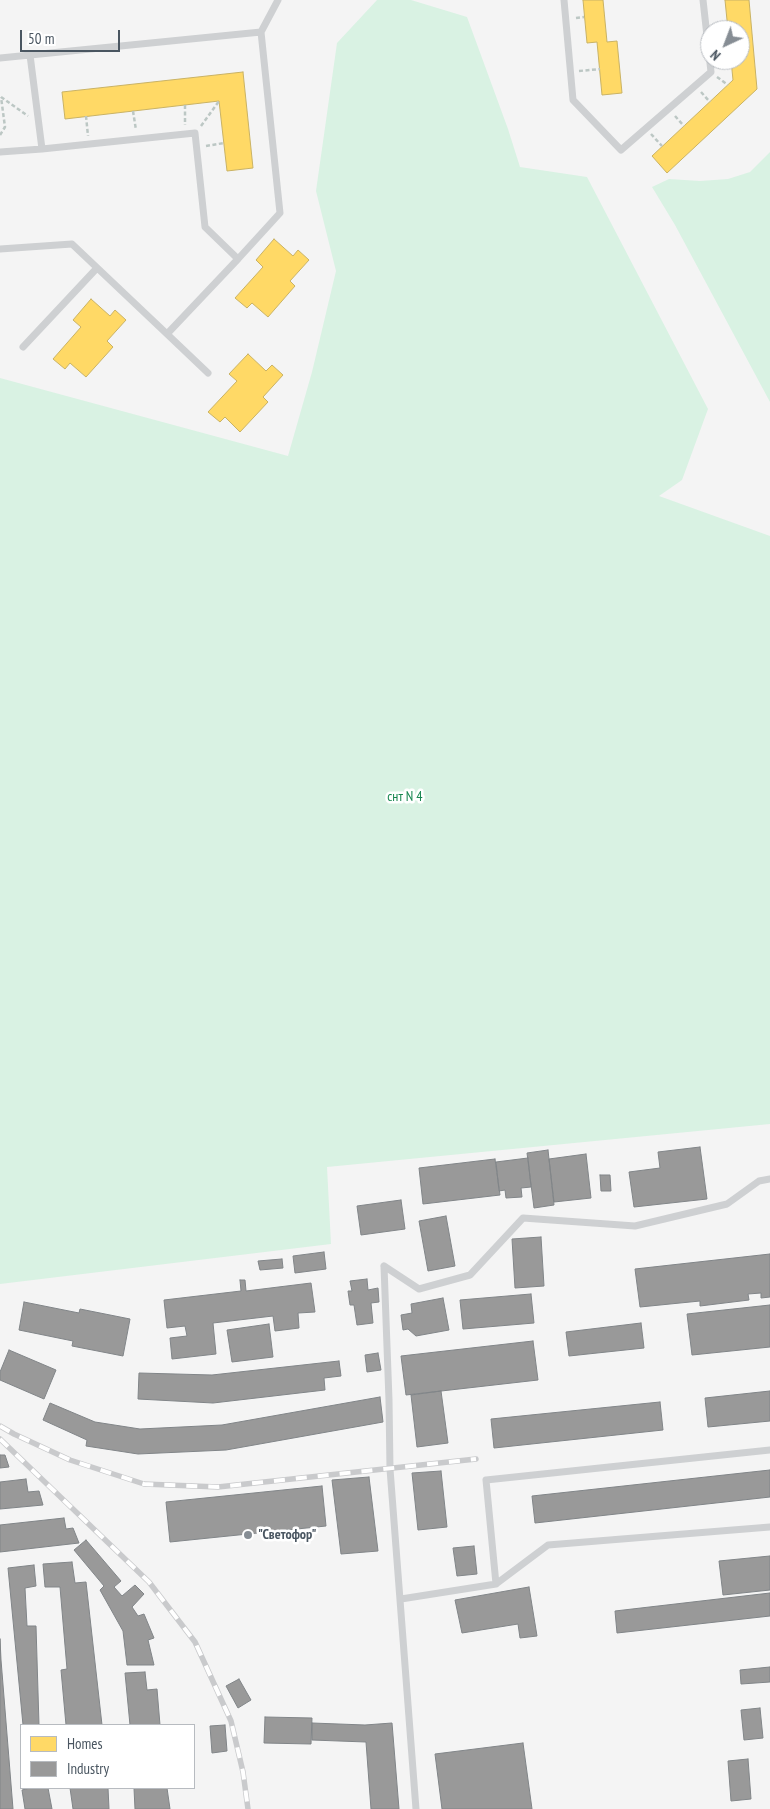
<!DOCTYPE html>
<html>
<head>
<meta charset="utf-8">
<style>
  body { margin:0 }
  #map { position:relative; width:770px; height:1809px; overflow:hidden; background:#f4f4f4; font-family:"PT Sans Narrow",sans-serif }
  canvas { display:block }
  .legend { position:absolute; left:20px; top:1724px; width:175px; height:65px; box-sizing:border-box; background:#fff; border:1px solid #b7bbc0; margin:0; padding:6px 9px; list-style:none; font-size:15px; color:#4a5661 }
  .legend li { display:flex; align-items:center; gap:10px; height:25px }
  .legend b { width:25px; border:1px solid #b7bbc0 }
  .north { position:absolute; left:700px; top:20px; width:50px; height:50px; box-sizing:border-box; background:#fff; border:1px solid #b7bbc0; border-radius:50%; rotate:223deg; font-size:14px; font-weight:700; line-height:20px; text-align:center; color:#4a5661 }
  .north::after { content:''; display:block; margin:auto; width:18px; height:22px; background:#868d94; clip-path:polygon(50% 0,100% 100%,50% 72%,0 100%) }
  .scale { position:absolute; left:20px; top:30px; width:100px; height:22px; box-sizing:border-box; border:2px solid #4a5661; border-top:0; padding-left:6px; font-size:15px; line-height:18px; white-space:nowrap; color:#4a5661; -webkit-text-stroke:4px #fff; paint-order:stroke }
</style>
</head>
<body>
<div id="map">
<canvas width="770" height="1809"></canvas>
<ul class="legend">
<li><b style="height:14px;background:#ffd966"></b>Homes</li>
<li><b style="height:14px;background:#999"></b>Industry</li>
</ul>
<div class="north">N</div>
<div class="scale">50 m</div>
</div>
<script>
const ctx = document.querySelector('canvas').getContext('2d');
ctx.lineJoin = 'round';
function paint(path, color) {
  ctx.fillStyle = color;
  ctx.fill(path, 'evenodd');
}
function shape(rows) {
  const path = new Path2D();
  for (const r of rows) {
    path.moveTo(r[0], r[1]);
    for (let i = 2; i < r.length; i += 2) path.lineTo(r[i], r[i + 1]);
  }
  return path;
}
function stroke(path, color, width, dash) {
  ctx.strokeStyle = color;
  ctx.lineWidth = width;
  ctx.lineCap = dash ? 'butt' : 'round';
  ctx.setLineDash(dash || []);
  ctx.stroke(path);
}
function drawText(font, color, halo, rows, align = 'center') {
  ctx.font = font + ' "PT Sans Narrow",sans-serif';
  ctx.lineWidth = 5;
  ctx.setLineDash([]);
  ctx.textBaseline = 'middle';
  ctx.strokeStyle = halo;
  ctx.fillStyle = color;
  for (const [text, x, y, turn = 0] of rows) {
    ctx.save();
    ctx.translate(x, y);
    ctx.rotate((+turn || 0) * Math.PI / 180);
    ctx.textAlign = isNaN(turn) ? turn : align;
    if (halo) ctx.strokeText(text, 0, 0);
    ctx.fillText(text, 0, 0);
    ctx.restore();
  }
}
const green = shape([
  [377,0,411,0,467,17,508,129,520,167,587,177,708,409,682,480,659,496,770,536,770,1124,327,1167,331,1244,0,1284,0,378,288,456,312,372,336,271,316,191,337,43],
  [770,152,770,402,675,225,652,187,669,179,700,181,728,179,750,172]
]);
const homes = shape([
  [583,0,603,0,607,42,617,41,622,93,602,95,597,42,587,43,583,0],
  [725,0,749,0,757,89,667,173,652,156,733,80,731,60,740,60,740,30,728,30,725,0],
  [243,72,253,168,227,171,219,101,65,119,62,92,243,72],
  [274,239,293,256,298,250,309,260,290,281,295,286,268,317,252,303,247,308,235,298,263,267,256,260,274,239],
  [91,299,110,316,115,310,126,320,107,341,113,347,86,377,70,363,65,369,53,359,81,327,73,320,91,299],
  [248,354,266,371,272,365,283,375,263,397,268,402,240,432,225,417,220,422,208,412,237,381,229,374,248,354]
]);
const industry = shape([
  [700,1147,707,1199,634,1207,629,1172,660,1168,658,1152,700,1147],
  [548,1150,554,1205,534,1208,527,1153,548,1150],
  [586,1154,591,1198,554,1202,549,1159,586,1154],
  [528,1158,531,1187,521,1188,522,1197,506,1198,505,1190,499,1191,496,1162,528,1158],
  [495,1159,500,1195,423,1204,419,1168,495,1159],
  [600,1175,610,1175,611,1191,601,1191,600,1175],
  [401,1200,405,1229,361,1235,357,1206,401,1200],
  [446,1216,455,1266,428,1271,419,1221,446,1216],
  [541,1237,544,1286,515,1288,512,1239,541,1237],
  [324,1252,326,1269,295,1273,293,1256,324,1252],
  [770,1254,770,1297,761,1298,761,1293,748,1294,749,1300,700,1306,700,1301,640,1307,635,1269,770,1254],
  [282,1259,283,1268,260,1270,258,1261,282,1259],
  [367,1279,368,1290,378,1288,379,1302,371,1303,373,1323,357,1325,354,1305,350,1305,348,1291,352,1291,350,1281,367,1279],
  [240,1280,245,1280,246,1291,311,1283,315,1312,298,1313,299,1328,275,1331,273,1316,213,1323,216,1354,172,1359,170,1338,187,1336,185,1326,167,1328,164,1300,241,1291,240,1280],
  [531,1294,534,1323,463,1329,460,1300,531,1294],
  [443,1298,449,1330,416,1336,408,1329,403,1330,401,1315,412,1313,411,1304,443,1298],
  [24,1302,79,1313,80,1309,130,1319,123,1356,72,1346,73,1341,19,1330,24,1302],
  [770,1305,770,1347,692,1355,687,1314,770,1305],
  [641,1323,644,1348,569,1356,566,1332,641,1323],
  [269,1324,273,1357,232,1362,227,1330,269,1324],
  [533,1341,538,1380,406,1395,401,1356,533,1341],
  [9,1350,56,1370,44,1399,0,1380,0,1372,9,1350],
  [378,1353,381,1370,367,1372,365,1355,378,1353],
  [339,1361,341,1376,324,1378,325,1390,213,1403,138,1399,139,1373,212,1375,339,1361],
  [441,1391,448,1443,417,1447,411,1395,441,1391],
  [770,1391,770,1421,708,1427,705,1398,770,1391],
  [380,1397,383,1422,226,1450,138,1454,86,1446,87,1440,43,1420,50,1403,95,1422,140,1429,222,1425,380,1397],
  [660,1402,663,1430,494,1448,491,1419,660,1402],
  [0,1455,5,1455,9,1467,0,1468,0,1455],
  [770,1470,770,1497,535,1523,532,1496,770,1470],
  [441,1471,447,1527,418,1530,412,1473,441,1471],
  [369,1477,378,1551,341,1554,332,1480,369,1477],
  [26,1479,28,1492,39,1491,43,1505,0,1509,0,1482,26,1479],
  [322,1486,326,1526,170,1542,166,1502,322,1486],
  [64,1518,66,1529,73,1528,79,1543,0,1552,0,1525,64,1518],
  [86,1540,121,1581,114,1587,122,1596,135,1585,144,1594,132,1607,138,1616,144,1614,154,1638,148,1640,154,1665,127,1665,123,1631,100,1590,104,1586,74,1550,86,1540],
  [474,1546,477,1574,457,1576,453,1548,474,1546],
  [770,1556,770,1590,723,1595,719,1561,770,1556],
  [72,1562,75,1583,86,1582,102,1725,66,1725,61,1670,67,1669,60,1587,45,1587,43,1564,72,1562],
  [34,1565,36,1586,25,1588,27,1626,36,1626,39,1725,23,1725,8,1568,34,1565],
  [529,1587,537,1636,520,1638,518,1624,462,1633,455,1600,529,1587],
  [770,1593,770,1616,617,1633,615,1611,770,1593],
  [0,1639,1,1660,13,1809,0,1809,0,1639],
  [770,1667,770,1682,741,1684,740,1670,770,1667],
  [145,1672,147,1690,157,1689,160,1725,130,1725,125,1673,145,1672],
  [239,1679,251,1700,238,1708,226,1686,239,1679],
  [760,1708,763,1738,744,1740,741,1710,760,1708],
  [265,1717,312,1718,311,1744,264,1743,265,1717],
  [312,1723,365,1725,392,1723,399,1809,371,1809,366,1742,312,1740,312,1723],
  [225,1725,227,1751,212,1753,210,1726,225,1725],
  [523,1743,532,1809,442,1809,435,1754,523,1743],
  [748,1759,751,1799,731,1801,728,1761,748,1759],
  [30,1788,48,1788,52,1809,25,1809,22,1790,30,1788],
  [70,1788,108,1788,109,1809,73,1809,70,1788],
  [134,1788,167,1788,170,1809,135,1809,134,1788]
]);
const path = shape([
  [576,18,584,17],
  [714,26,728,25],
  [579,71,600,69],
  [717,77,728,85],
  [701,92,710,102],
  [1,97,28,116],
  [185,105,185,125],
  [133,111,136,130],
  [86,116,88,136],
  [675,116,684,126],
  [201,126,219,101],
  [651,134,662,146],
  [0,135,5,127,1,97],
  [206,146,224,143]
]);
const service = shape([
  [564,0,573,100,621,150,711,72,703,0],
  [261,32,278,0],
  [0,58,261,32,280,213,238,259,205,227,195,133,42,149],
  [0,152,42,149,30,55],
  [0,249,72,244,167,334,238,259],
  [167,334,208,373],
  [23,347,97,268],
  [384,1266,389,1400,390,1469,416,1809],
  [384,1266,419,1289,470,1275,523,1218,635,1226,727,1204,759,1181,770,1179],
  [496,1584,486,1480,770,1450],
  [401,1599,496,1584,548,1545,770,1527]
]);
const rail = shape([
  [0,1426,14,1434,70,1460,144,1484,218,1487,476,1459],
  [0,1439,149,1582,195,1642,231,1721,243,1772,248,1809]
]);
const markers = [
  [248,1535,5,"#868d94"]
];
const parkNames = [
  ["снт N 4",405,797]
];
const poiNames = [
  ["\"Светофор\"",258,1535]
];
paint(green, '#d9f2e3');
paint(homes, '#ffd966');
stroke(homes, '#c9b264', 1);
paint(industry, '#999');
stroke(industry, '#818588', 1);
stroke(path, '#bcc7c4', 2.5, [4, 2.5]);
stroke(service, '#ced0d2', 7);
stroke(rail, '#c9cacc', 5.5);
stroke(rail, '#fff', 4, [11]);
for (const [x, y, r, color] of markers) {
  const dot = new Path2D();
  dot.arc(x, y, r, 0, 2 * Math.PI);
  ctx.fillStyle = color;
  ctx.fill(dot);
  stroke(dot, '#fff', 2);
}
drawText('14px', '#17864f', '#fff', parkNames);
drawText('bold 14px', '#4a5661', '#fff', poiNames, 'left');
</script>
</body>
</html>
